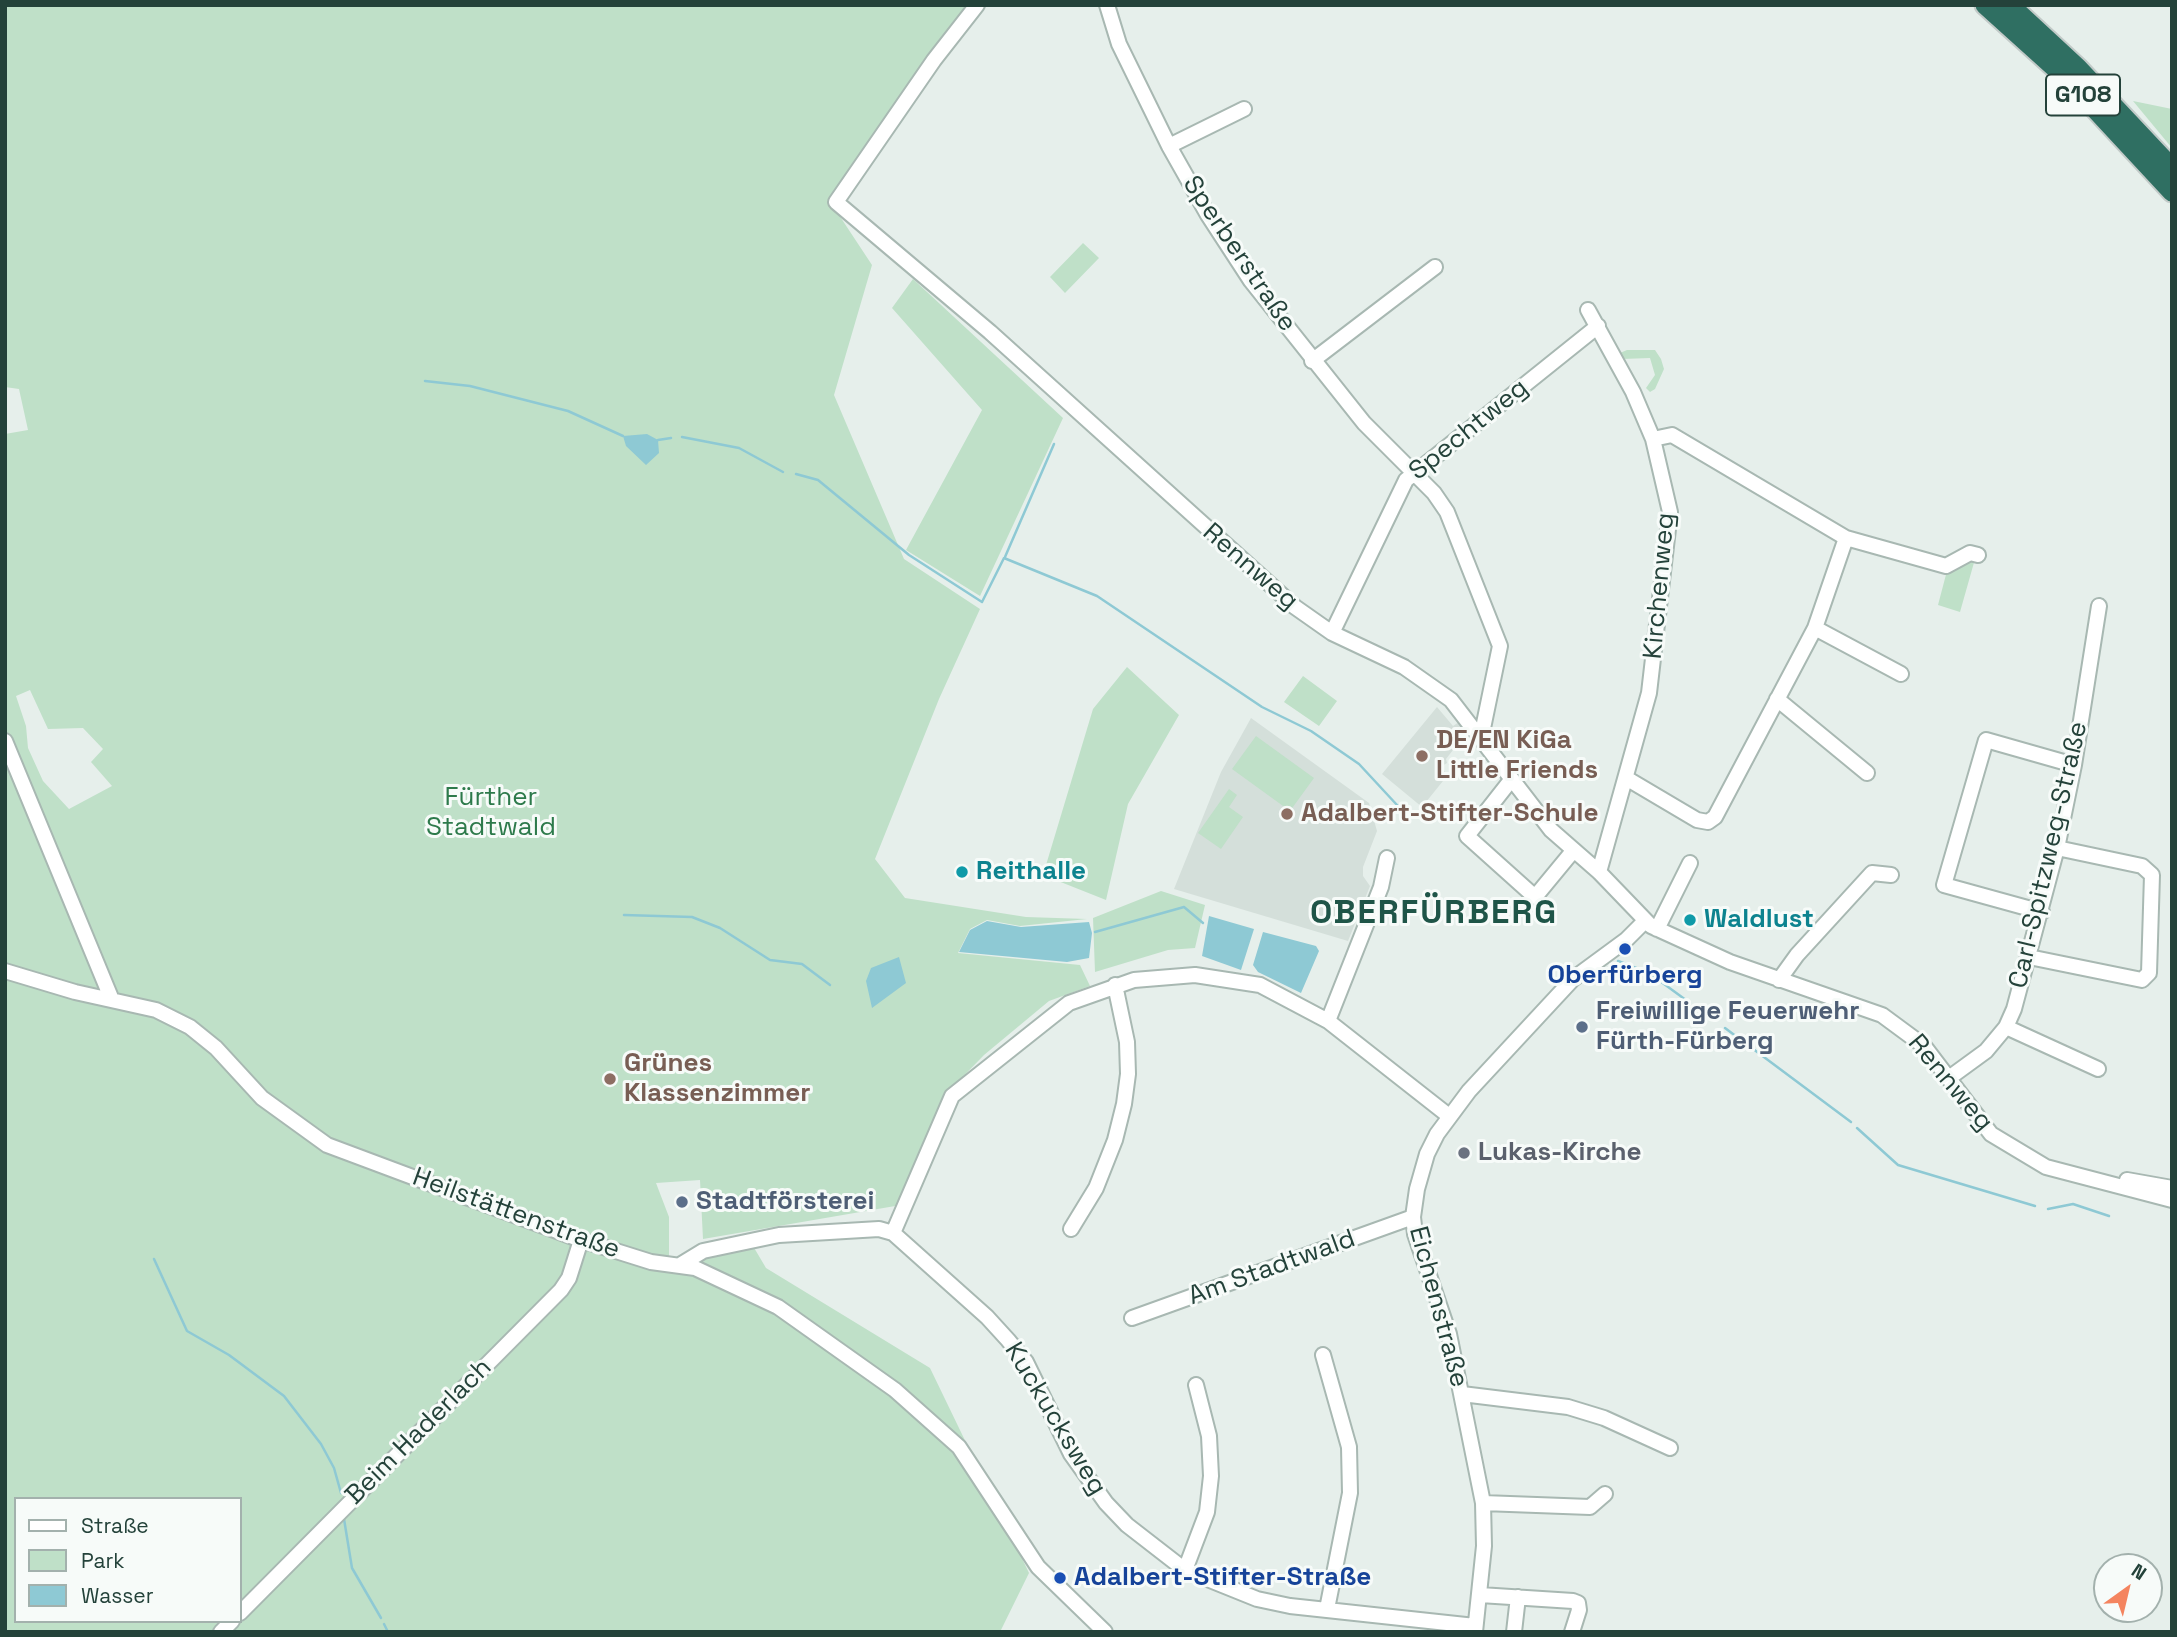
<!DOCTYPE html>
<html>
<head>
<meta charset="utf-8">
<style>
  body { margin:0 }
  #map { position:relative; width:2177px; height:1637px; overflow:hidden; background:#e6efeb; font-family:"Space Grotesk",sans-serif }
  canvas { display:block }
  .frame { position:absolute; inset:0; border:7px solid #24423a; pointer-events:none }
  .legend { position:absolute; left:14px; top:1497px; width:228px; height:126px; box-sizing:border-box; background:#f7fbf9; border:2px solid #a3b1ad; margin:0; padding:9px 12px; list-style:none; font-size:21px; color:#24423a }
  .legend li { display:flex; align-items:center; gap:14px; height:35px }
  .legend b { width:35px; border:2px solid #a3b1ad }
  .north { position:absolute; left:2093px; top:1553px; width:70px; height:70px; box-sizing:border-box; background:#f7fbf9; border:2px solid #a3b1ad; border-radius:50%; rotate:34deg; font-size:19px; font-weight:700; line-height:28px; text-align:center; color:#24423a }
  .north::after { content:''; display:block; margin:auto; width:24px; height:32px; background:#f4845f; clip-path:polygon(50% 0,100% 100%,50% 72%,0 100%) }
</style>
</head>
<body>
<div id="map">
<canvas width="2177" height="1637"></canvas>
<div class="frame"></div>
<ul class="legend">
<li><b style="height:9px;background:#fff"></b>Straße</li>
<li><b style="height:19px;background:#bfe0c8"></b>Park</li>
<li><b style="height:19px;background:#8ec9d4"></b>Wasser</li>
</ul>
<div class="north">N</div>
</div>
<script>
const ctx = document.querySelector('canvas').getContext('2d');
ctx.lineJoin = 'round';
function paint(path, color) {
  ctx.fillStyle = color;
  ctx.fill(path, 'evenodd');
}
function shape(rows) {
  const path = new Path2D();
  for (const r of rows) {
    path.moveTo(r[0], r[1]);
    for (let i = 2; i < r.length; i += 2) path.lineTo(r[i], r[i + 1]);
  }
  return path;
}
function stroke(path, color, width, dash) {
  ctx.strokeStyle = color;
  ctx.lineWidth = width;
  ctx.lineCap = dash ? 'butt' : 'round';
  ctx.setLineDash(dash || []);
  ctx.stroke(path);
}
function drawText(font, color, halo, rows, align = 'center') {
  ctx.font = font + ' "Space Grotesk",sans-serif';
  ctx.lineWidth = 6;
  ctx.setLineDash([]);
  ctx.textBaseline = 'middle';
  ctx.strokeStyle = halo;
  ctx.fillStyle = color;
  for (const [text, x, y, turn = 0] of rows) {
    ctx.save();
    ctx.translate(x, y);
    ctx.rotate((+turn || 0) * Math.PI / 180);
    ctx.textAlign = isNaN(turn) ? turn : align;
    if (halo) ctx.strokeText(text, 0, 0);
    ctx.fillText(text, 0, 0);
    ctx.restore();
  }
}
const built = shape([
  [1437,707,1453,726,1459,722,1467,732,1446,759,1447,763,1442,766,1447,776,1422,807,1382,774],
  [1251,718,1369,803,1377,831,1363,867,1363,876,1370,886,1348,941,1174,889,1221,772]
]);
const green = shape([
  [5,5,973,5,930,56,868,142,839,215,872,265,834,395,904,559,980,609,939,699,875,859,905,898,1026,917,1087,919,1020,926,987,920,970,929,958,953,1080,965,1090,986,1049,1001,984,1055,947,1093,901,1205,703,1239,700,1180,656,1183,669,1217,669,1258,753,1246,766,1268,930,1368,1029,1573,1000,1632,5,1632,5,434,28,430,19,389,5,387],
  [30,690,48,729,83,728,103,749,91,762,112,786,69,809,43,781,28,748,26,726,16,696],
  [16,1499,240,1499,240,1621,16,1621],
  [2133,101,2172,109,2172,148],
  [1083,243,1099,258,1065,293,1050,277],
  [913,279,1063,418,980,596,906,550,982,410,892,308],
  [1627,350,1655,350,1661,359,1664,369,1655,389,1650,392,1646,388,1655,375,1650,358,1622,359,1620,353],
  [1975,559,1960,612,1938,605,1948,567],
  [1127,667,1179,715,1128,804,1106,900,1043,875,1093,709],
  [1303,676,1337,701,1319,726,1284,702],
  [1256,736,1314,778,1290,811,1232,769],
  [1229,789,1237,795,1229,807,1243,817,1221,849,1198,833],
  [1161,891,1205,905,1195,948,1168,950,1095,972,1093,918]
]);
const water = shape([
  [647,434,658,440,659,453,646,465,626,446,623,436],
  [1209,916,1254,929,1241,970,1202,956],
  [987,921,1021,927,1089,922,1092,933,1089,958,1067,962,959,952,970,930],
  [1263,932,1316,946,1319,951,1301,993,1258,972,1253,965],
  [899,957,906,983,872,1008,866,981,871,968]
]);
const stream = shape([
  [425,381,470,386,568,411,623,436],
  [682,437,739,448,783,472],
  [658,440,671,438],
  [796,474,818,480,909,555,982,602,1004,558,1097,596,1262,707,1311,731,1359,764,1410,819],
  [1005,557,1054,444],
  [624,915,692,917,720,928,770,960,802,964,830,985],
  [1095,932,1184,907,1203,923],
  [1618,961,1649,973,1690,1003],
  [1725,1028,1851,1122],
  [1857,1128,1898,1165,2035,1206],
  [2048,1209,2073,1204,2109,1216],
  [154,1259,187,1331,229,1355,284,1396,321,1444,334,1468,341,1493],
  [344,1519,352,1568,381,1618],
  [384,1624,388,1632]
]);
const minor = shape([
  [977,5,934,60,836,202,990,332,1295,607,1332,633,1404,667,1451,700,1551,830,1599,872,1651,926,1730,962,1882,1015,1924,1046,1991,1134,2046,1167,2172,1200],
  [1107,5,1119,44,1169,146,1208,215,1251,281,1364,423,1434,493,1447,512,1500,646,1481,738],
  [1169,146,1244,109],
  [1588,310,1633,392,1653,439,1670,512,1649,693,1599,872],
  [1312,361,1435,267],
  [1653,439,1672,435,1846,538,1946,566,1970,553,1978,555],
  [1815,628,1901,674],
  [1332,633,1406,480,1598,326],
  [1777,699,1867,773],
  [5,741,112,1000],
  [1626,778,1697,820,1708,822,1715,817,1815,628,1846,538],
  [1511,780,1467,836,1535,897,1573,851],
  [2042,912,1944,885,1986,740,2074,765],
  [1657,929,1690,863],
  [2029,957,2142,980,2149,973,2152,875,2142,866,2057,848],
  [5,971,75,992,156,1010,190,1027,216,1048,262,1098,327,1145,581,1240,651,1262,695,1268,778,1307,895,1390,959,1447,1038,1567,1105,1632],
  [1779,980,1797,955,1872,873,1891,875],
  [1328,1021,1381,887,1387,858],
  [2006,1027,2098,1069],
  [1949,1078,1986,1051,2006,1027,2014,1009,2057,848,2074,765,2099,606],
  [2127,1180,2172,1188],
  [1071,1229,1096,1188,1115,1140,1124,1104,1128,1074,1127,1042,1115,985],
  [893,1233,952,1096,1069,1003,1134,980,1195,975,1260,985,1328,1021,1449,1116],
  [680,1265,703,1251,779,1235,879,1229,893,1233,987,1317,1008,1340,1026,1362,1071,1454,1106,1503,1127,1525,1185,1570,1257,1599,1290,1606,1475,1626],
  [1132,1318,1413,1217],
  [1323,1355,1349,1447,1350,1493,1327,1609],
  [1462,1394,1568,1407,1604,1418,1670,1448],
  [1483,1503,1590,1507,1605,1494],
  [1185,1570,1207,1512,1211,1476,1209,1436,1196,1385],
  [1480,1595,1573,1601,1578,1603,1579,1610,1572,1632],
  [240,1613,561,1290,569,1278,581,1240],
  [221,1632,232,1621],
  [1475,1632,1484,1546,1483,1503,1449,1334,1415,1234,1413,1217,1417,1189,1427,1154,1437,1134,1469,1091,1573,979,1626,940,1645,921],
  [1514,1632,1518,1597]
]);
const highway = shape([
  [1985,5,2067,79,2172,192],
  [2010,5,2078,68,2172,168]
]);
const markers = [
  [1422,756,7,"#8d6e63"],
  [1287,814,7,"#8d6e63"],
  [962,872,7,"#0f9aa8"],
  [1690,920,7,"#0f9aa8"],
  [1625,949,7,"#1a4fb4"],
  [1582,1027,7,"#5c6f8a"],
  [610,1079,7,"#8d6e63"],
  [1464,1153,7,"#6b7280"],
  [682,1202,7,"#5c6f8a"],
  [1060,1578,7,"#1a4fb4"]
];
const shields = [
  [2083,95,74]
];
const shieldNames = [
  ["G108",2083,95]
];
const streetNames = [
  ["Sperberstraße",1239,254,56],
  ["Spechtweg",1469,430,-39],
  ["Rennweg",1250,567,41],
  ["Kirchenweg",1660,586,-85],
  ["Carl-Spitzweg-Straße",2049,855,-77],
  ["Rennweg",1950,1083,50],
  ["Heilstättenstraße",516,1214,20],
  ["Am Stadtwald",1272,1268,-20],
  ["Eichenstraße",1438,1307,75],
  ["Kuckucksweg",1055,1419,59],
  ["Beim Haderlach",419,1432,-45]
];
const educationNames = [
  ["DE/EN KiGa",1436,741],
  ["Little Friends",1436,771],
  ["Adalbert-Stifter-Schule",1301,814],
  ["Grünes",624,1064],
  ["Klassenzimmer",624,1094]
];
const parkNames = [
  ["Fürther",491,798],
  ["Stadtwald",491,828]
];
const cultureNames = [
  ["Reithalle",976,872],
  ["Waldlust",1704,920]
];
const transitNames = [
  ["Oberfürberg",1625,976],
  ["Adalbert-Stifter-Straße",1074,1578,"left"]
];
const serviceNames = [
  ["Freiwillige Feuerwehr",1596,1012],
  ["Fürth-Fürberg",1596,1042],
  ["Stadtförsterei",696,1202]
];
const worshipNames = [
  ["Lukas-Kirche",1478,1153]
];
const districtNames = [
  ["OBERFÜRBERG",1434,914]
];
paint(built, '#d4dfda');
paint(green, '#bfe0c8');
paint(water, '#8ec9d4');
stroke(stream, '#8ec9d4', 2.5);
stroke(minor, '#a8b8b2', 18);
stroke(highway, '#c2cac8', 23);
stroke(minor, '#fff', 14);
stroke(highway, '#2f6f62', 19);
for (const [x, y, r, color] of markers) {
  const dot = new Path2D();
  dot.arc(x, y, r, 0, 2 * Math.PI);
  ctx.fillStyle = color;
  ctx.fill(dot);
  stroke(dot, '#f7fbf9', 2.5);
}
for (const [x, y, w] of shields) {
  const box = new Path2D();
  box.roundRect(x - w / 2, y - 20.5, w, 41, 5);
  ctx.fillStyle = '#f7fbf9';
  ctx.fill(box);
  stroke(box, '#24423a', 2);
}
drawText('bold 24px', '#24423a', null, shieldNames);
drawText('26px', '#24423a', '#f7fbf9', streetNames);
drawText('bold 26px', '#785e54', '#f7fbf9', educationNames, 'left');
drawText('26px', '#2d7a4b', '#f7fbf9', parkNames);
drawText('bold 26px', '#0d838f', '#f7fbf9', cultureNames, 'left');
drawText('bold 26px', '#164399', '#f7fbf9', transitNames);
drawText('bold 26px', '#4e5e75', '#f7fbf9', serviceNames, 'left');
drawText('bold 26px', '#5b616d', '#f7fbf9', worshipNames, 'left');
ctx.letterSpacing = '2px';
drawText('bold 33px', '#1f5548', '#f7fbf9', districtNames);
ctx.letterSpacing = '0px';
</script>
</body>
</html>
